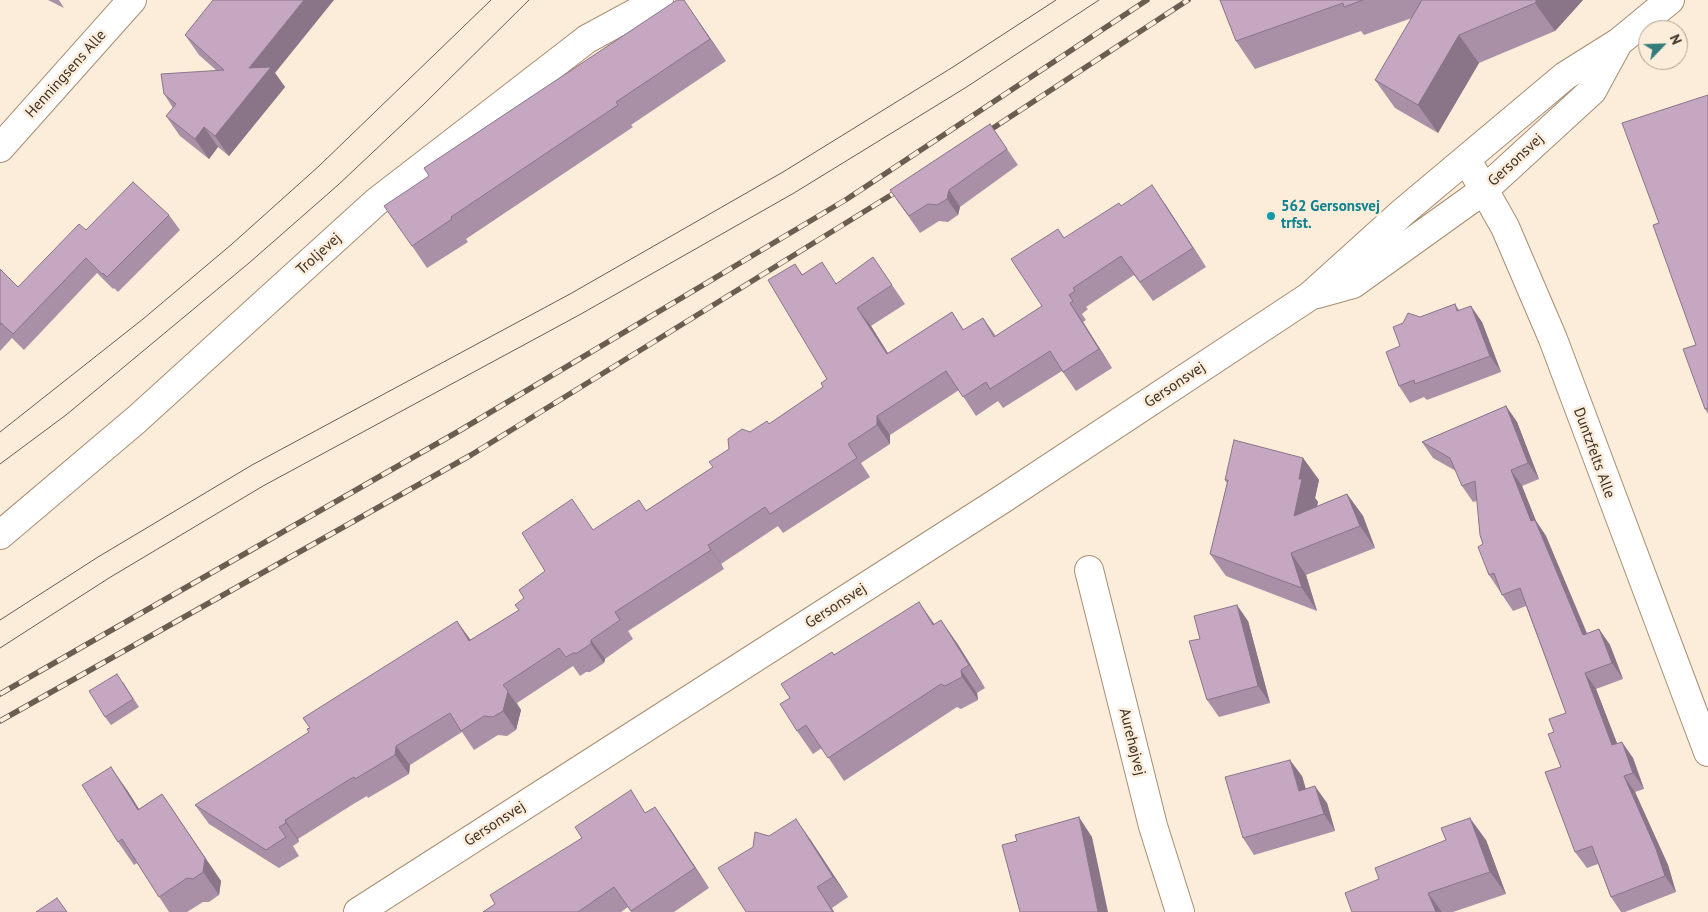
<!DOCTYPE html>
<html>
<head>
<meta charset="utf-8">
<style>
  body { margin:0 }
  #map { position:relative; width:1708px; height:912px; overflow:hidden; background:#fcecda; font-family:"PT Sans",sans-serif }
  canvas { display:block }
  .north { position:absolute; left:1638px; top:20px; width:50px; height:50px; box-sizing:border-box; background:#fcecda; border:1px solid #afa292; border-radius:50%; rotate:66deg; font-size:14px; font-weight:700; line-height:20px; text-align:center; color:#3c3226 }
  .north::after { content:''; display:block; margin:auto; width:18px; height:22px; background:#337c7b; clip-path:polygon(50% 0,100% 100%,50% 72%,0 100%) }
</style>
</head>
<body>
<div id="map">
<canvas width="1708" height="912"></canvas>
<div class="north">N</div>
</div>
<script>
const ctx = document.querySelector('canvas').getContext('2d');
ctx.lineJoin = 'round';
function shape(rows) {
  const path = new Path2D();
  for (const r of rows) {
    path.moveTo(r[0], r[1]);
    for (let i = 2; i < r.length; i += 2) path.lineTo(r[i], r[i + 1]);
  }
  return path;
}
function stroke(path, color, width, dash) {
  ctx.strokeStyle = color;
  ctx.lineWidth = width;
  ctx.lineCap = dash ? 'butt' : 'round';
  ctx.setLineDash(dash || []);
  ctx.stroke(path);
}
function paint(path, color) {
  ctx.fillStyle = color;
  ctx.fill(path, 'evenodd');
}
function drawText(font, color, halo, rows, align = 'center') {
  ctx.font = font + ' "PT Sans",sans-serif';
  ctx.lineWidth = 5;
  ctx.setLineDash([]);
  ctx.textBaseline = 'middle';
  ctx.strokeStyle = halo;
  ctx.fillStyle = color;
  for (const [text, x, y, turn = 0] of rows) {
    ctx.save();
    ctx.translate(x, y);
    ctx.rotate((+turn || 0) * Math.PI / 180);
    ctx.textAlign = isNaN(turn) ? turn : align;
    if (halo) ctx.strokeText(text, 0, 0);
    ctx.fillText(text, 0, 0);
    ctx.restore();
  }
}
const minor = shape([
  [0,148,132,0],
  [1467,160,1505,227,1553,339,1708,752],
  [1317,294,1353,284,1484,190,1592,91,1617,45],
  [0,535,136,420,376,202,587,39,659,0],
  [1089,570,1153,826,1180,912],
  [358,912,1001,500,1310,296,1403,212,1565,76,1619,42,1670,0]
]);
const tram = shape([
  [0,432,143,319,232,244,319,166,491,0],
  [0,464,66,415,249,263,338,185,423,105,529,0],
  [0,620,98,557,252,465,570,294,783,172,953,67,1056,0],
  [0,648,109,578,263,486,581,314,794,193,965,88,1099,0]
]);
const rail = shape([
  [981,136,1188,0],
  [0,694,459,431,847,199,1147,0],
  [0,721,471,455,904,187]
]);
const wall = shape([
  [48,0,59,0,64,8],
  [1220,0,1583,0,1555,31,1479,63,1438,133,1395,108,1375,80,1412,18,1364,35,1361,31,1255,69,1236,41],
  [697,19,726,61,631,125,633,127,466,239,468,242,427,268,412,246],
  [185,35,275,73,285,87,229,156,218,147,209,159,180,136,166,116,173,108,164,94,216,70,199,55],
  [1708,95,1708,414,1705,409,1696,345,1659,223],
  [990,124,1018,165,960,207,958,215,948,222,939,221,920,233,890,190],
  [1165,204,1206,267,1153,301,1134,275,1086,307,1088,309,1082,314,1086,320,1083,322,1112,368,1076,391,1062,371,1003,408,998,401,976,416,959,390,890,435,890,444,861,463,870,477,783,533,778,526,721,564,724,569,628,631,633,639,605,659,604,663,590,672,586,672,580,676,573,666,517,703,521,710,516,730,507,736,498,735,474,750,462,732,410,765,409,774,368,798,367,796,355,803,298,839,299,842,293,846,299,856,279,868,209,824,195,805,470,640,519,610,524,598,545,571,593,530,646,511,713,467,729,449,750,432,769,424,823,387,827,379,795,264,802,274,837,284,873,257,905,304,871,326,888,353,952,312,964,330,983,318,996,336,1042,306,1065,238,1121,206],
  [169,215,180,230,118,292,114,288,113,289,97,273,24,350,12,338,0,351,0,269,18,287,86,230],
  [1455,304,1459,310,1482,322,1501,372,1427,400,1424,397,1410,403,1399,386,1400,346,1420,317],
  [1506,406,1517,422,1539,479,1522,486,1536,521,1546,536,1587,633,1599,629,1610,645,1623,679,1596,689,1617,744,1633,758,1644,789,1635,792,1668,865,1676,892,1625,912,1621,912,1611,897,1598,864,1587,868,1575,852,1561,767,1554,732,1566,713,1526,606,1513,611,1489,575,1483,544,1477,501,1473,502,1462,486,1456,471,1433,458,1422,442],
  [1303,458,1319,480,1315,498,1318,502,1317,506,1347,494,1363,516,1375,548,1306,575,1317,611,1226,576,1210,554,1227,483,1225,480],
  [1248,621,1270,703,1219,717,1207,700,1200,639],
  [934,624,957,643,985,688,977,693,978,700,961,709,957,707,844,781,822,748,813,754,797,731,790,698,835,655],
  [123,682,139,707,111,725,105,717],
  [1302,776,1306,789,1327,803,1335,831,1254,855,1243,838],
  [127,790,139,809,162,794,221,881,219,895,209,902,203,902,187,912,169,912,137,863,134,865,118,842],
  [646,812,669,827,709,888,674,912,631,912,628,907,621,912,483,912,495,904,582,838],
  [769,836,810,839,848,897,832,908,834,912,746,912],
  [1486,840,1506,894,1453,912,1352,912]
]);
const shadedWall = shape([
  [304,0,334,0,275,73,285,87,229,156,215,136,249,68],
  [684,0,697,19,726,61,710,39],
  [1537,0,1583,0,1555,31,1535,3],
  [1459,35,1479,63,1438,133,1418,105],
  [204,127,218,147,209,159,195,139],
  [1152,185,1165,204,1206,267,1193,248],
  [949,190,960,207,958,215,947,199],
  [1070,303,1083,322,1112,368,1099,349],
  [1471,306,1482,322,1501,372,1490,356],
  [857,308,871,326,900,373,887,354],
  [1506,406,1517,422,1539,479,1528,463],
  [877,416,890,435,890,444,877,425],
  [1303,458,1319,480,1315,498,1318,502,1310,538,1294,516,1299,479],
  [1511,470,1522,486,1536,521,1546,536,1594,651,1583,635,1531,521],
  [1347,494,1363,516,1375,548,1360,526],
  [708,545,721,564,724,569,711,550],
  [1291,553,1306,575,1317,611,1302,588],
  [919,602,935,625,933,625],
  [1237,605,1248,621,1270,703,1258,686],
  [941,620,957,643,985,688,969,665],
  [457,621,470,639,482,660,469,641],
  [1599,629,1610,645,1623,679,1612,663],
  [591,640,605,659,604,663,591,644],
  [961,670,977,693,978,700,962,677],
  [1585,673,1596,689,1624,761,1612,745],
  [503,685,521,710,516,730,503,711],
  [1622,742,1633,758,1644,789,1633,773],
  [396,746,410,765,409,774,395,755],
  [1290,760,1302,776,1311,808,1299,791],
  [111,767,127,790,154,833,138,810],
  [1624,776,1635,792,1668,865,1676,892,1665,876],
  [1315,786,1327,803,1335,831,1324,814],
  [162,794,221,881,219,895,203,872],
  [655,807,669,827,709,888,695,868],
  [1079,817,1092,837,1108,912,1098,912],
  [1470,818,1486,840,1506,894,1490,872],
  [796,819,810,839,848,897,833,877],
  [285,820,298,839,299,842,286,823],
  [817,887,834,912,833,912],
  [1428,893,1442,912,1436,912]
]);
const building = shape([
  [213,0,304,0,249,68,271,67,215,136,204,127,195,139,166,116,176,104,164,94,161,74,224,70,185,35,213,0],
  [677,0,684,0,710,39,616,102,618,105,451,217,452,219,412,246,384,206,429,176,424,168,677,0],
  [1220,0,1363,0,1344,7,1343,3,1236,41,1220,0],
  [1422,0,1537,0,1535,3,1459,35,1418,105,1375,80,1422,0],
  [1708,95,1708,408,1705,409,1683,349,1696,345,1653,225,1659,223,1622,123,1708,95],
  [990,124,1007,149,949,190,947,199,937,205,928,204,909,216,890,190,990,124],
  [133,182,169,215,107,277,103,273,102,274,86,258,13,334,1,323,0,325,0,269,18,287,79,224,86,230,133,182],
  [1152,185,1193,248,1140,282,1121,256,1073,288,1075,291,1069,295,1073,301,1070,303,1099,349,1063,372,1050,351,990,389,986,382,963,397,946,371,877,416,877,425,848,444,857,458,770,514,765,507,708,545,711,550,615,612,620,620,591,640,591,644,577,653,573,653,566,657,559,648,503,685,508,691,503,711,493,717,484,716,461,731,450,713,396,746,395,755,355,779,354,777,342,784,285,820,286,823,279,827,286,837,266,850,195,805,309,732,307,729,310,728,303,718,457,621,469,641,519,610,515,605,524,598,519,590,545,571,522,533,572,499,593,530,639,500,646,511,713,467,709,462,729,449,728,439,742,429,750,432,767,421,769,424,823,387,821,383,827,379,768,280,795,264,802,275,822,262,836,284,873,257,892,285,857,308,887,354,952,312,963,330,983,318,994,337,1042,306,1011,259,1058,229,1064,238,1119,203,1121,206,1152,185],
  [1455,304,1457,311,1471,306,1490,356,1415,384,1414,380,1399,386,1386,352,1400,346,1393,327,1403,323,1408,313,1420,317,1455,304],
  [1506,406,1528,463,1511,470,1531,521,1535,520,1583,635,1599,629,1612,663,1585,673,1612,745,1622,742,1633,773,1624,776,1656,849,1665,876,1611,897,1592,846,1575,852,1545,772,1561,767,1548,734,1554,732,1549,719,1566,713,1520,588,1502,595,1494,573,1489,575,1478,547,1483,544,1480,535,1475,481,1462,486,1450,458,1422,442,1506,406],
  [1234,440,1303,458,1299,479,1302,479,1294,516,1347,494,1360,526,1291,553,1302,588,1210,554,1228,480,1225,480,1234,440],
  [919,602,933,625,941,620,969,665,961,670,962,677,945,686,941,684,828,758,806,725,797,731,780,704,790,698,781,684,832,652,834,655,919,602],
  [1237,605,1258,686,1207,700,1189,641,1200,639,1194,616,1237,605],
  [117,674,133,699,105,717,89,691,117,674],
  [1290,760,1299,791,1315,786,1324,814,1243,838,1225,777,1290,760],
  [111,767,138,810,162,794,205,858,203,872,193,879,187,878,159,897,122,839,118,842,82,785,111,767],
  [631,790,645,813,655,807,695,868,631,911,614,887,578,912,483,912,495,904,490,895,582,838,575,827,631,790],
  [1079,817,1098,912,1020,912,1002,845,1017,841,1015,835,1079,817],
  [1470,818,1490,872,1428,893,1436,912,1352,912,1345,893,1379,879,1375,868,1446,840,1441,828,1470,818],
  [796,819,833,877,817,887,833,912,746,912,718,868,753,847,755,832,769,836,796,819],
  [57,898,67,912,36,912,57,898]
]);
const markers = [
  [1271,216,5,"#0f9aa8"]
];
const streetNames = [
  ["Henningsens Alle",66,74,-48],
  ["Gersonsvej",1516,160,-43],
  ["Troljevej",319,254,-42],
  ["Gersonsvej",1175,385,-34],
  ["Duntzfelts Alle",1594,453,70],
  ["Gersonsvej",836,606,-33],
  ["Aurehøjvej",1132,742,76],
  ["Gersonsvej",495,824,-33]
];
const cultureNames = [
  ["562 Gersonsvej",1281,207],
  ["trfst.",1281,224]
];
stroke(minor, '#a78e72', 30);
stroke(minor, '#fff', 28);
stroke(tram, '#6a5e51', 1);
stroke(rail, '#6a5e51', 5.5);
stroke(rail, '#fcecda', 4, [11]);
paint(wall, '#a990a7');
paint(shadedWall, '#8a7588');
paint(building, '#c5a7c2');
stroke(building, '#8a7588', 1);
for (const [x, y, r, color] of markers) {
  const dot = new Path2D();
  dot.arc(x, y, r, 0, 2 * Math.PI);
  ctx.fillStyle = color;
  ctx.fill(dot);
  stroke(dot, '#fcecda', 2);
}
drawText('15px', '#3c3226', '#fcecda', streetNames);
drawText('bold 15px', '#0d838f', '#fcecda', cultureNames, 'left');
</script>
</body>
</html>
